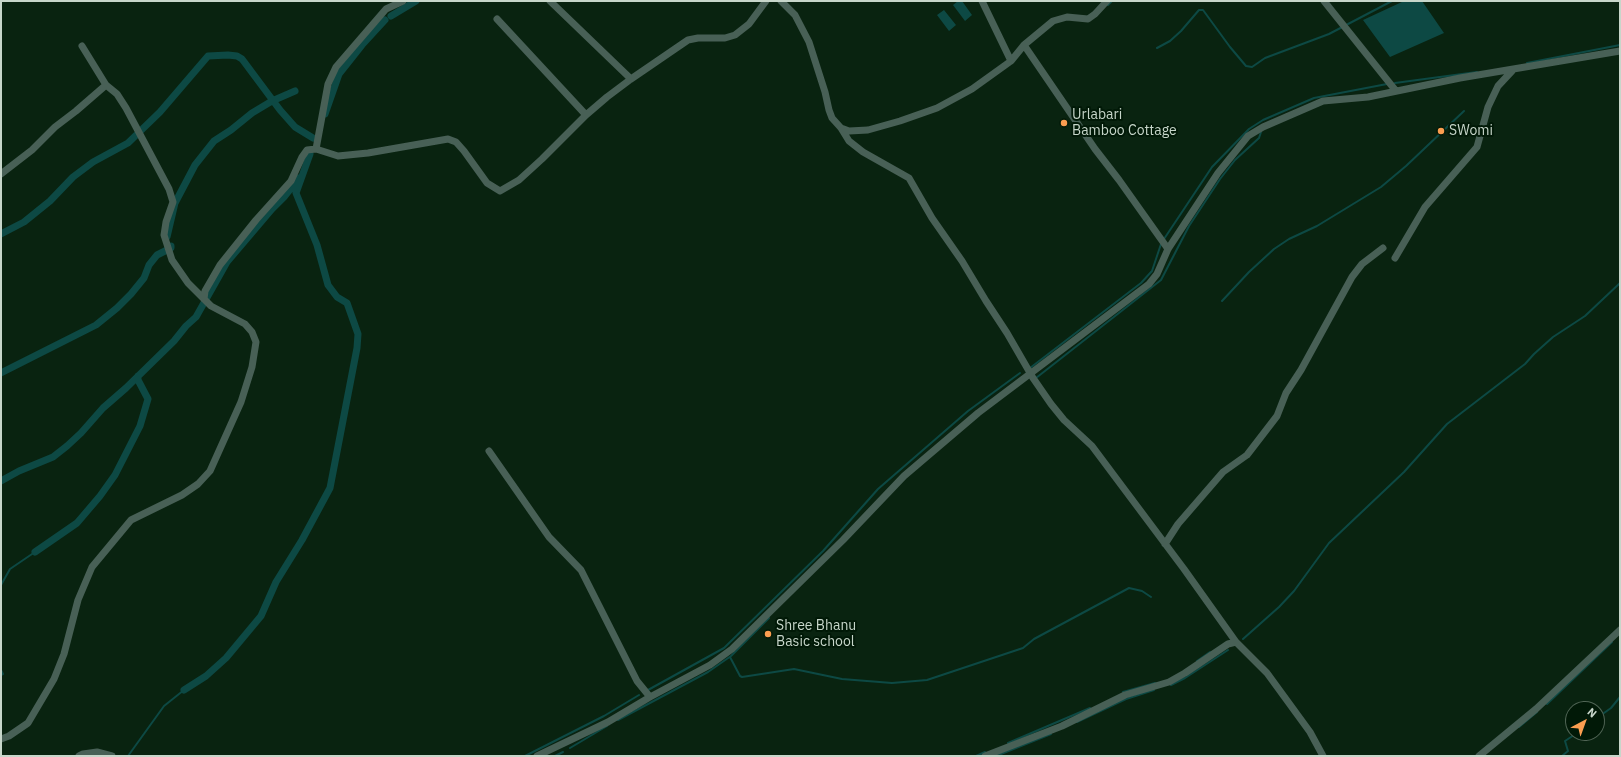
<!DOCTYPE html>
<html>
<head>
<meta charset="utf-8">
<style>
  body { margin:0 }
  #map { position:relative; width:1621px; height:757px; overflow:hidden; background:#092310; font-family:"IBM Plex Sans",sans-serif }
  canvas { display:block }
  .frame { position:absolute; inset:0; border:2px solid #c7d6ca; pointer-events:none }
  .north { position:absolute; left:1565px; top:701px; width:40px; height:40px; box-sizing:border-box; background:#011907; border:1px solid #506555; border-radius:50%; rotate:41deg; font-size:11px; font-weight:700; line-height:16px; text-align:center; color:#c7d6ca }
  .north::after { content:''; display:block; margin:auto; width:14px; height:18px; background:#fb9e50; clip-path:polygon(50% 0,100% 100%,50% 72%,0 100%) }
</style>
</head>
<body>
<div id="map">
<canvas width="1621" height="757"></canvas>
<div class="frame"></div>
<div class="north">N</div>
</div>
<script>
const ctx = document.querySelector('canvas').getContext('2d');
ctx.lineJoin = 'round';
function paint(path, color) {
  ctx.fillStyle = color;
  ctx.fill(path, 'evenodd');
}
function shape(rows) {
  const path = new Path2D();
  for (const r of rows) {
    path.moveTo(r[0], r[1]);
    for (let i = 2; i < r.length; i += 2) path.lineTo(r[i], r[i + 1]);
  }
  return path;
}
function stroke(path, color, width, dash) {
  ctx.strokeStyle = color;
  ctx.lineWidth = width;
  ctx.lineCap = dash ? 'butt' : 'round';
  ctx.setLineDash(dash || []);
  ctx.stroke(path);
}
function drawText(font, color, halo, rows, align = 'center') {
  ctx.font = font + ' "IBM Plex Sans",sans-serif';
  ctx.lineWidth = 4;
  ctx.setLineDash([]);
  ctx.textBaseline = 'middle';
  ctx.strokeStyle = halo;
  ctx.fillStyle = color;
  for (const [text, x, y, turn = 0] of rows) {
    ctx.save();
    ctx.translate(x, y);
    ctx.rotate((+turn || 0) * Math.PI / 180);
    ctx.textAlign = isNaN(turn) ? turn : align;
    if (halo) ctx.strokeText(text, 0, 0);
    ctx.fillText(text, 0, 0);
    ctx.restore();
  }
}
const water = shape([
  [958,1,962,1,972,15,965,21,953,5],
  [1404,1,1422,1,1444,33,1390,57,1363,20],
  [944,10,956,25,949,31,937,15]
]);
const stream = shape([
  [1108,5,1112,1],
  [1157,48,1170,41,1181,31,1199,10,1203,10,1230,47,1246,66,1252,67,1265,58,1329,34,1392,1],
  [1527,63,1620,45],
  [1395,83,1477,72],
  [1164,239,1212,167,1249,129,1263,120,1314,98,1387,84],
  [1222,301,1249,272,1274,249,1289,239,1317,226,1381,187,1406,166,1464,111],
  [1030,368,1141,283,1152,271,1161,244],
  [1036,378,1161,280,1189,226,1220,179,1235,160,1259,138,1261,132],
  [1,585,10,569,35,552],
  [1243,639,1279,607,1294,591,1329,543,1404,472,1447,424,1525,364,1534,354,1553,337,1585,316,1620,283],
  [730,657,740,676,742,677,794,669,842,679,892,683,927,680,1023,648,1034,639,1129,588,1142,591,1151,597],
  [1197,661,1210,652],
  [1,670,3,674,1,675],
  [1171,685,1185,678,1228,650],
  [648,690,724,648,823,551,878,489,968,411,1020,373],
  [1123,692,1155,683],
  [1547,704,1612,642],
  [1597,718,1611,708,1620,697],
  [618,720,708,672,731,656,769,618],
  [1077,722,1126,699,1154,690],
  [1519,727,1537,712],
  [1008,743,1090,708],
  [570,748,607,726],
  [128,756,164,706,184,690],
  [525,756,604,716,639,695],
  [555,756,563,752],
  [976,756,985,752],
  [996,756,1051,734],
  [1562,756,1568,751,1565,741,1577,733]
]);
const canal = shape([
  [391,16,416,1],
  [325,114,339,74,362,45,385,20],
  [1,234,24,222,50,201,73,177,93,162,128,143,160,112,208,56,228,55,237,56,242,59,280,110,295,127,313,138],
  [167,237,175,203,195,165,214,141,231,130,252,113,272,101,295,91],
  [1,373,96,325,117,308,131,294,144,278,149,265,157,255,171,248,171,246],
  [1,481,19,471,53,457,67,446,81,433,103,408,126,388,174,341,186,326,196,317,227,262,272,209,284,197,299,178],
  [35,552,77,523,100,496,115,475,140,426,148,399,138,380,138,376],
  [184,690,206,676,226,658,261,616,276,582,302,540,330,488,357,348,358,334,347,303,337,297,328,285,317,245,296,193,310,154]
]);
const minor = shape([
  [550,1,631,79],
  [781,1,795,15,809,42,825,92,829,110,832,118,841,128,849,131,868,130,900,121,937,108,972,89,1011,61,1024,45,1053,21,1067,17,1088,19,1095,14,1107,1],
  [982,1,1011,61],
  [1324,1,1396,91],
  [497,19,586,115],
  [1024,45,1095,149,1119,180,1168,249],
  [82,46,106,85],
  [841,128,849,141,863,152,909,178,932,218,962,261,986,301,1007,333,1033,378,1051,404,1064,420,1092,446,1184,569,1236,642,1267,673,1310,732,1323,756],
  [316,149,328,84,336,67,386,9,403,1],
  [1,174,32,150,55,127,76,111,106,85,117,94,126,108,169,189,173,202,166,222,164,235,172,260,188,283,211,306,245,324,252,332,256,342,252,367,241,402,210,471,198,484,182,495,131,520,92,567,78,600,64,654,54,679,28,723,9,736,1,739],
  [1395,258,1425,207,1477,147,1488,107,1498,86,1512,71],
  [204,299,205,291,220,265,256,220,291,181,302,157,307,150,316,149,338,156,368,153,448,139,456,142,464,151,487,183,500,191,519,180,542,159,586,115,607,97,631,79,688,40,698,38,725,38,735,35,749,24,766,1],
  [489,451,549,537,581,570,637,681,650,697],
  [1165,544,1178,524,1223,472,1247,455,1277,416,1286,393,1301,370,1352,277,1362,264,1383,248],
  [79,756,83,754,97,752,112,756],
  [537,756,608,722,650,697,710,665,732,649,843,540,904,476,978,413,1149,284,1157,274,1168,249,1218,173,1248,136,1263,127,1323,101,1368,97,1460,78,1620,51],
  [985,756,1062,726,1125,695,1169,682,1185,673,1228,644,1236,642],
  [1479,756,1536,709,1620,630]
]);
const markers = [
  [1064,123,4,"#fb9e50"],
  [1441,131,4,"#fb9e50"],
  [768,634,4,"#fb9e50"]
];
const poiNames = [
  ["Urlabari",1072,115],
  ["Bamboo Cottage",1072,131],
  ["SWomi",1449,131],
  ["Shree Bhanu",776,626],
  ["Basic school",776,642]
];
paint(water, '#0d4944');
stroke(stream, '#0d4944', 2);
stroke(canal, '#0d4944', 7);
stroke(minor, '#486056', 7);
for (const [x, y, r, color] of markers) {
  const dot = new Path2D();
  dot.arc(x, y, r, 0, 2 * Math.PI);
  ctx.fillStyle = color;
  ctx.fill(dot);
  stroke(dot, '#011907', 1.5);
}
drawText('14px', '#c7d6ca', '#011907', poiNames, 'left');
</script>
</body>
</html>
